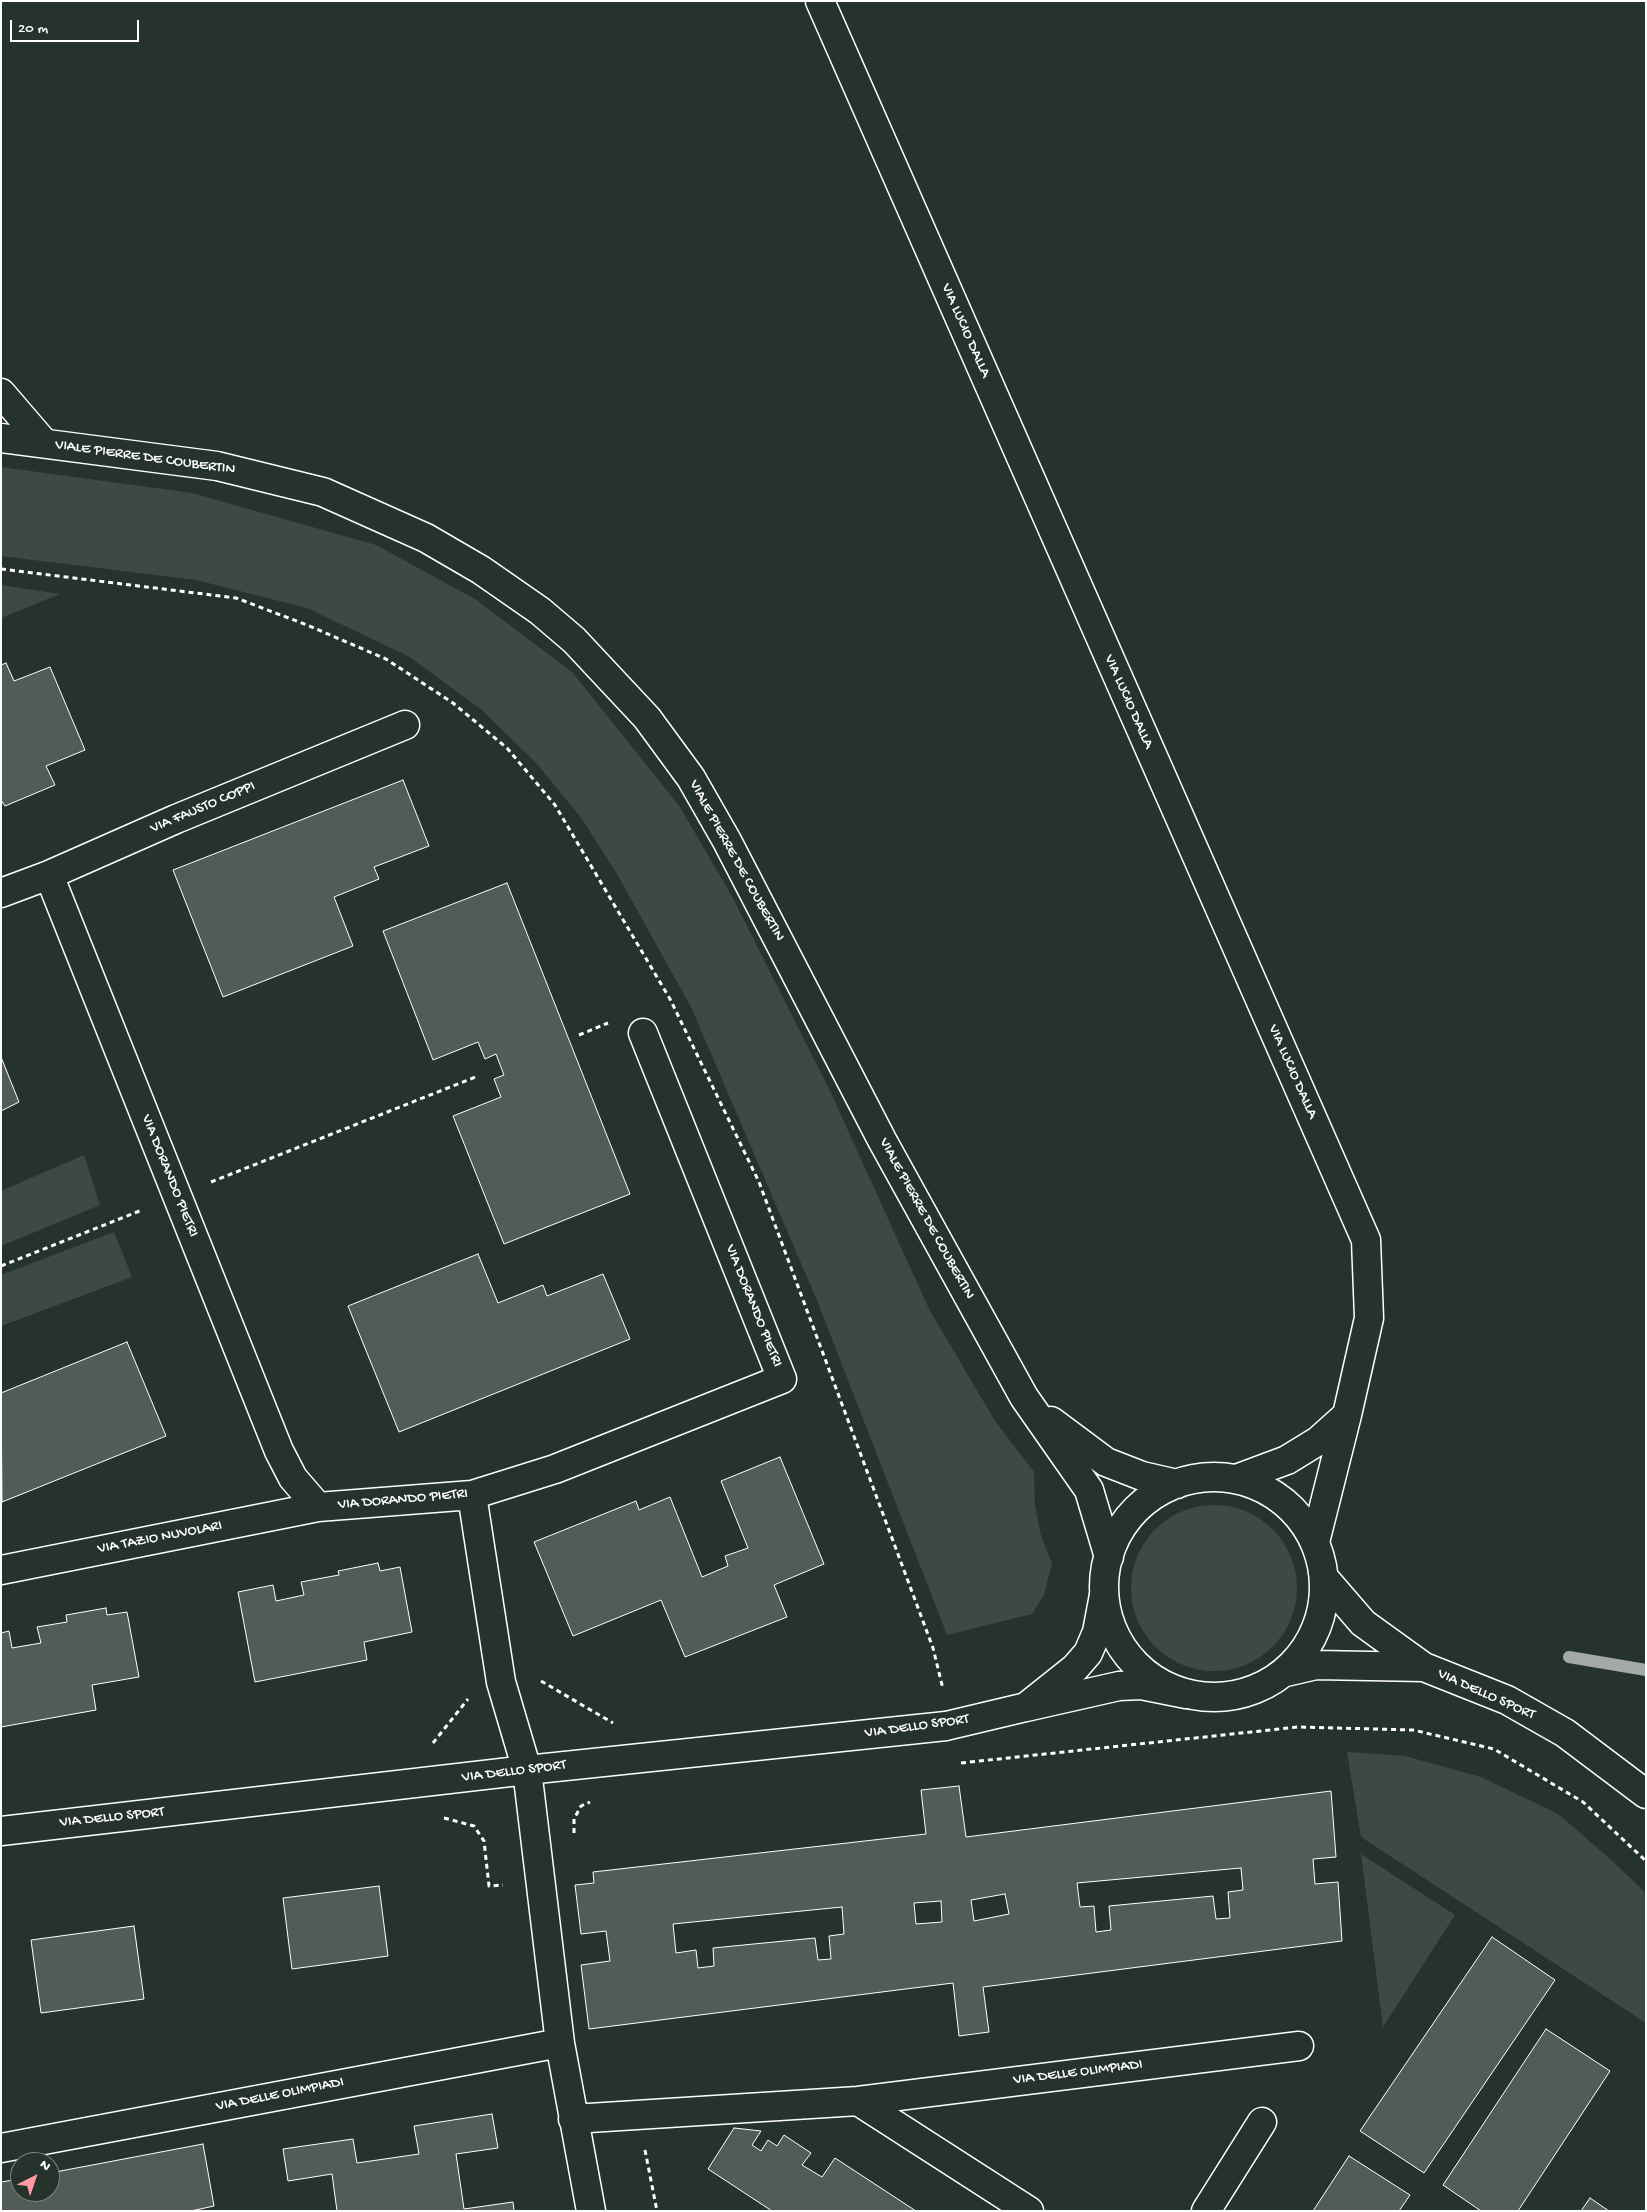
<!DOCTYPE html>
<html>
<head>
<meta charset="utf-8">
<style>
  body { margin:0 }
  #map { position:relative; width:1647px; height:2212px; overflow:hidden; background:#26332d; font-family:"Gochi Hand",sans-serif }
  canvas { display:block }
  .frame { position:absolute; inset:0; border:2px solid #fff; pointer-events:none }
  .north { position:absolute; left:10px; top:2152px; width:50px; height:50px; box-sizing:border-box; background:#26332d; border:1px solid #7d8581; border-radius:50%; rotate:41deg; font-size:14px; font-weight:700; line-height:20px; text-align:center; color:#fff }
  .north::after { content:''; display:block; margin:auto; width:18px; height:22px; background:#ff9aa2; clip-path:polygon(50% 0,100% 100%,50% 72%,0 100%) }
  .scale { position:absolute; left:10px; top:20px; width:129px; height:22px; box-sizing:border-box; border:2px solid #fff; border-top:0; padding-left:6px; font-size:15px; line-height:18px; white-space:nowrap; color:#fff; -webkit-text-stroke:4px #26332d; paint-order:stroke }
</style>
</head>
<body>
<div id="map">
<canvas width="1647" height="2212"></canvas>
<div class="frame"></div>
<div class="north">N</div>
<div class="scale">20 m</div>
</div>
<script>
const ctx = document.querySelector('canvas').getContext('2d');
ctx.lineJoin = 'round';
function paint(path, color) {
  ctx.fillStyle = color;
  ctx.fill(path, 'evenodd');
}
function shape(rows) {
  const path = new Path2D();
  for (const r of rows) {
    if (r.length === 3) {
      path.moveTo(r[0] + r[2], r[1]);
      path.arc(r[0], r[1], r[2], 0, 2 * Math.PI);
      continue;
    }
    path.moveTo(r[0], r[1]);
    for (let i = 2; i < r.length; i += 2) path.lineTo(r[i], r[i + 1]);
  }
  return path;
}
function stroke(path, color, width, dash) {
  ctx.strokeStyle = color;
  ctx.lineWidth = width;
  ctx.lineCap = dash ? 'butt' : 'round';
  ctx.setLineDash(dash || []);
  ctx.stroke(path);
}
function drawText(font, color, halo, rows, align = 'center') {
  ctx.font = font + ' "Gochi Hand",sans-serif';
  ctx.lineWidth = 4.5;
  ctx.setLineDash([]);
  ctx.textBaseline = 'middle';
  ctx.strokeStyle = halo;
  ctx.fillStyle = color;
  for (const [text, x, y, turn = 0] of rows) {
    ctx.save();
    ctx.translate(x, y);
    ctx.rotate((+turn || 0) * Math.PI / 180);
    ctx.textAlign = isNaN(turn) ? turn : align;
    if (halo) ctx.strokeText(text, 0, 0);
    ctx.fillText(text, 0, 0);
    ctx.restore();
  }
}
const green = shape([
  [1,467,192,493,376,545,475,599,572,672,680,807,734,900,831,1093,929,1309,995,1421,1034,1472,1035,1506,1041,1536,1052,1563,1044,1595,1032,1614,947,1635,818,1303,691,1007,617,874,582,819,537,764,482,710,408,656,307,608,196,580,1,556],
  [1,585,60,594,1,618],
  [84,1155,100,1205,1,1246,1,1191],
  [114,1232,132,1277,1,1326,1,1275],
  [1214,1588,83],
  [1347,1752,1405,1756,1481,1777,1558,1814,1609,1858,1646,1893,1646,2023,1361,1837],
  [1361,1854,1455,1915,1383,2027]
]);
const stream = shape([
  [1569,1657,1646,1670]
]);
const building = shape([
  [6,663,14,681,50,667,85,750,46,766,55,785,5,806,1,800,1,665,6,663],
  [403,780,429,846,374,867,379,879,334,897,353,946,223,997,173,870,403,780],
  [507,883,630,1194,504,1244,453,1116,501,1097,494,1079,504,1075,496,1054,485,1059,478,1042,433,1060,383,931,507,883],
  [1,1057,19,1102,1,1111,1,1057],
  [478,1254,498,1303,543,1285,547,1296,603,1274,630,1339,399,1432,348,1306,478,1254],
  [127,1342,166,1436,2,1502,1,1393,127,1342],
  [780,1457,824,1564,774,1585,787,1617,685,1657,661,1600,573,1636,534,1542,636,1501,639,1510,670,1497,702,1577,728,1566,725,1556,748,1548,721,1481,780,1457],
  [378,1563,380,1571,400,1567,412,1632,364,1642,367,1660,255,1682,238,1592,273,1585,276,1601,304,1595,301,1582,339,1575,338,1571,378,1563],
  [106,1608,107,1615,127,1612,139,1677,92,1685,96,1710,1,1727,1,1633,9,1631,12,1648,41,1643,37,1627,67,1622,66,1615,106,1608],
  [959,1786,966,1837,1331,1791,1336,1857,1313,1859,1315,1884,1338,1882,1342,1941,983,1987,989,2032,959,2036,953,1983,589,2029,581,1965,610,1961,606,1931,581,1934,575,1885,594,1883,593,1872,926,1834,921,1790,959,1786],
  [1241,1868,1243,1890,1228,1892,1230,1918,1216,1919,1213,1896,1109,1906,1111,1930,1096,1932,1094,1906,1080,1907,1077,1883,1241,1868],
  [1005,1894,1009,1914,974,1921,971,1900,1005,1894],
  [941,1901,942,1922,916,1924,914,1903,941,1901],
  [842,1907,844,1934,829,1936,831,1959,818,1960,815,1938,713,1948,714,1966,698,1968,696,1950,676,1953,673,1924,842,1907],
  [379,1886,388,1956,292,1969,283,1898,379,1886],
  [134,1926,144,1999,41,2013,31,1940,134,1926],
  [1492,1937,1555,1980,1424,2173,1360,2131,1492,1937],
  [1546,2029,1610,2071,1518,2211,1481,2211,1443,2185,1546,2029],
  [492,2114,498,2148,456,2154,464,2209,513,2202,514,2211,337,2211,332,2174,288,2181,283,2149,353,2139,357,2163,419,2154,414,2126,492,2114],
  [734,2128,761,2131,752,2145,761,2151,768,2140,777,2146,784,2135,811,2153,802,2165,822,2177,835,2158,916,2211,772,2211,708,2169,734,2128],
  [203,2144,214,2206,191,2211,1,2211,1,2182,20,2179,20,2192,50,2192,50,2173,203,2144],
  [1349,2156,1410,2195,1399,2211,1313,2211,1349,2156],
  [1590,2198,1609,2211,1581,2211,1590,2198]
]);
const path = shape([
  [1,569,236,598,307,625,386,659,453,703,507,748,555,805,670,999,759,1182,933,1648,943,1689],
  [579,1035,608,1023],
  [211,1182,478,1076],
  [1,1266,142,1210],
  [541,1681,613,1723],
  [433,1743,468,1699],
  [961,1763,1298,1727,1413,1730,1494,1749,1583,1802,1646,1861],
  [444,1818,474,1826,484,1841,489,1886,503,1885],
  [574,1833,574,1819,581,1806,590,1802],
  [645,2150,657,2211]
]);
const minor = shape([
  [820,1,1366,1240,1369,1318,1347,1415],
  [1,393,44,443],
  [49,875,279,1451,293,1478,318,1507,472,1495,555,1469,782,1379,643,1033],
  [1,893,49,875,176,819,405,725],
  [1236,1479,1287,1460,1318,1441,1347,1415,1315,1542],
  [472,1495,501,1682,527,1770,560,2043,591,2211],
  [1,1570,318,1507],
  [1104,1595,1097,1632,1088,1653,1075,1668,1026,1707,1119,1686,1141,1685,1186,1694],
  [1,1831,527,1770,946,1726,1026,1707],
  [858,2101,1029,2211],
  [573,2119,858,2101,1299,2046],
  [1,2148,560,2043],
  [1206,2211,1262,2122]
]);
const tertiary = shape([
  [1,438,217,466,323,492,426,538,481,570,540,611,574,640,647,718,691,778,727,841,882,1140,1024,1397,1089,1490,1109,1557],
  [1051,1421,1106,1462,1142,1476,1177,1484],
  [1214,1587,110],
  [1325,1579,1363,1623,1424,1667,1507,1700,1565,1733,1646,1794],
  [1286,1672,1316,1665,1424,1667]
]);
const streetNames = [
  ["VIA LUCIO DALLA",965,331,66],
  ["VIALE PIERRE DE COUBERTIN",145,458,8],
  ["VIA LUCIO DALLA",1128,702,66],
  ["VIA FAUSTO COPPI",203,808,-23],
  ["VIALE PIERRE DE COUBERTIN",736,861,61],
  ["VIA LUCIO DALLA",1292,1072,66],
  ["VIA DORANDO PIETRI",169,1176,68],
  ["VIALE PIERRE DE COUBERTIN",926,1219,61],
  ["VIA DORANDO PIETRI",753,1306,68],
  ["VIA DORANDO PIETRI",403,1500,-5],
  ["VIA TAZIO NUVOLARI",160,1538,-11],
  ["VIA DELLO SPORT",1486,1695,24],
  ["VIA DELLO SPORT",917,1727,-8],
  ["VIA DELLO SPORT",514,1772,-7],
  ["VIA DELLO SPORT",112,1818,-6],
  ["VIA DELLE OLIMPIADI",1078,2073,-7],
  ["VIA DELLE OLIMPIADI",280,2095,-11]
];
paint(green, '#3e4944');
stroke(stream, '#a4a9a7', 12);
paint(building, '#515c57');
stroke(building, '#fff', 1);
stroke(minor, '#fff', 31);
stroke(tertiary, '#fff', 31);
stroke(path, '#fff', 3, [5, 4]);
stroke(minor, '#26332d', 28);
stroke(tertiary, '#26332d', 28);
drawText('15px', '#fff', '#26332d', streetNames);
</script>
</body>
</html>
